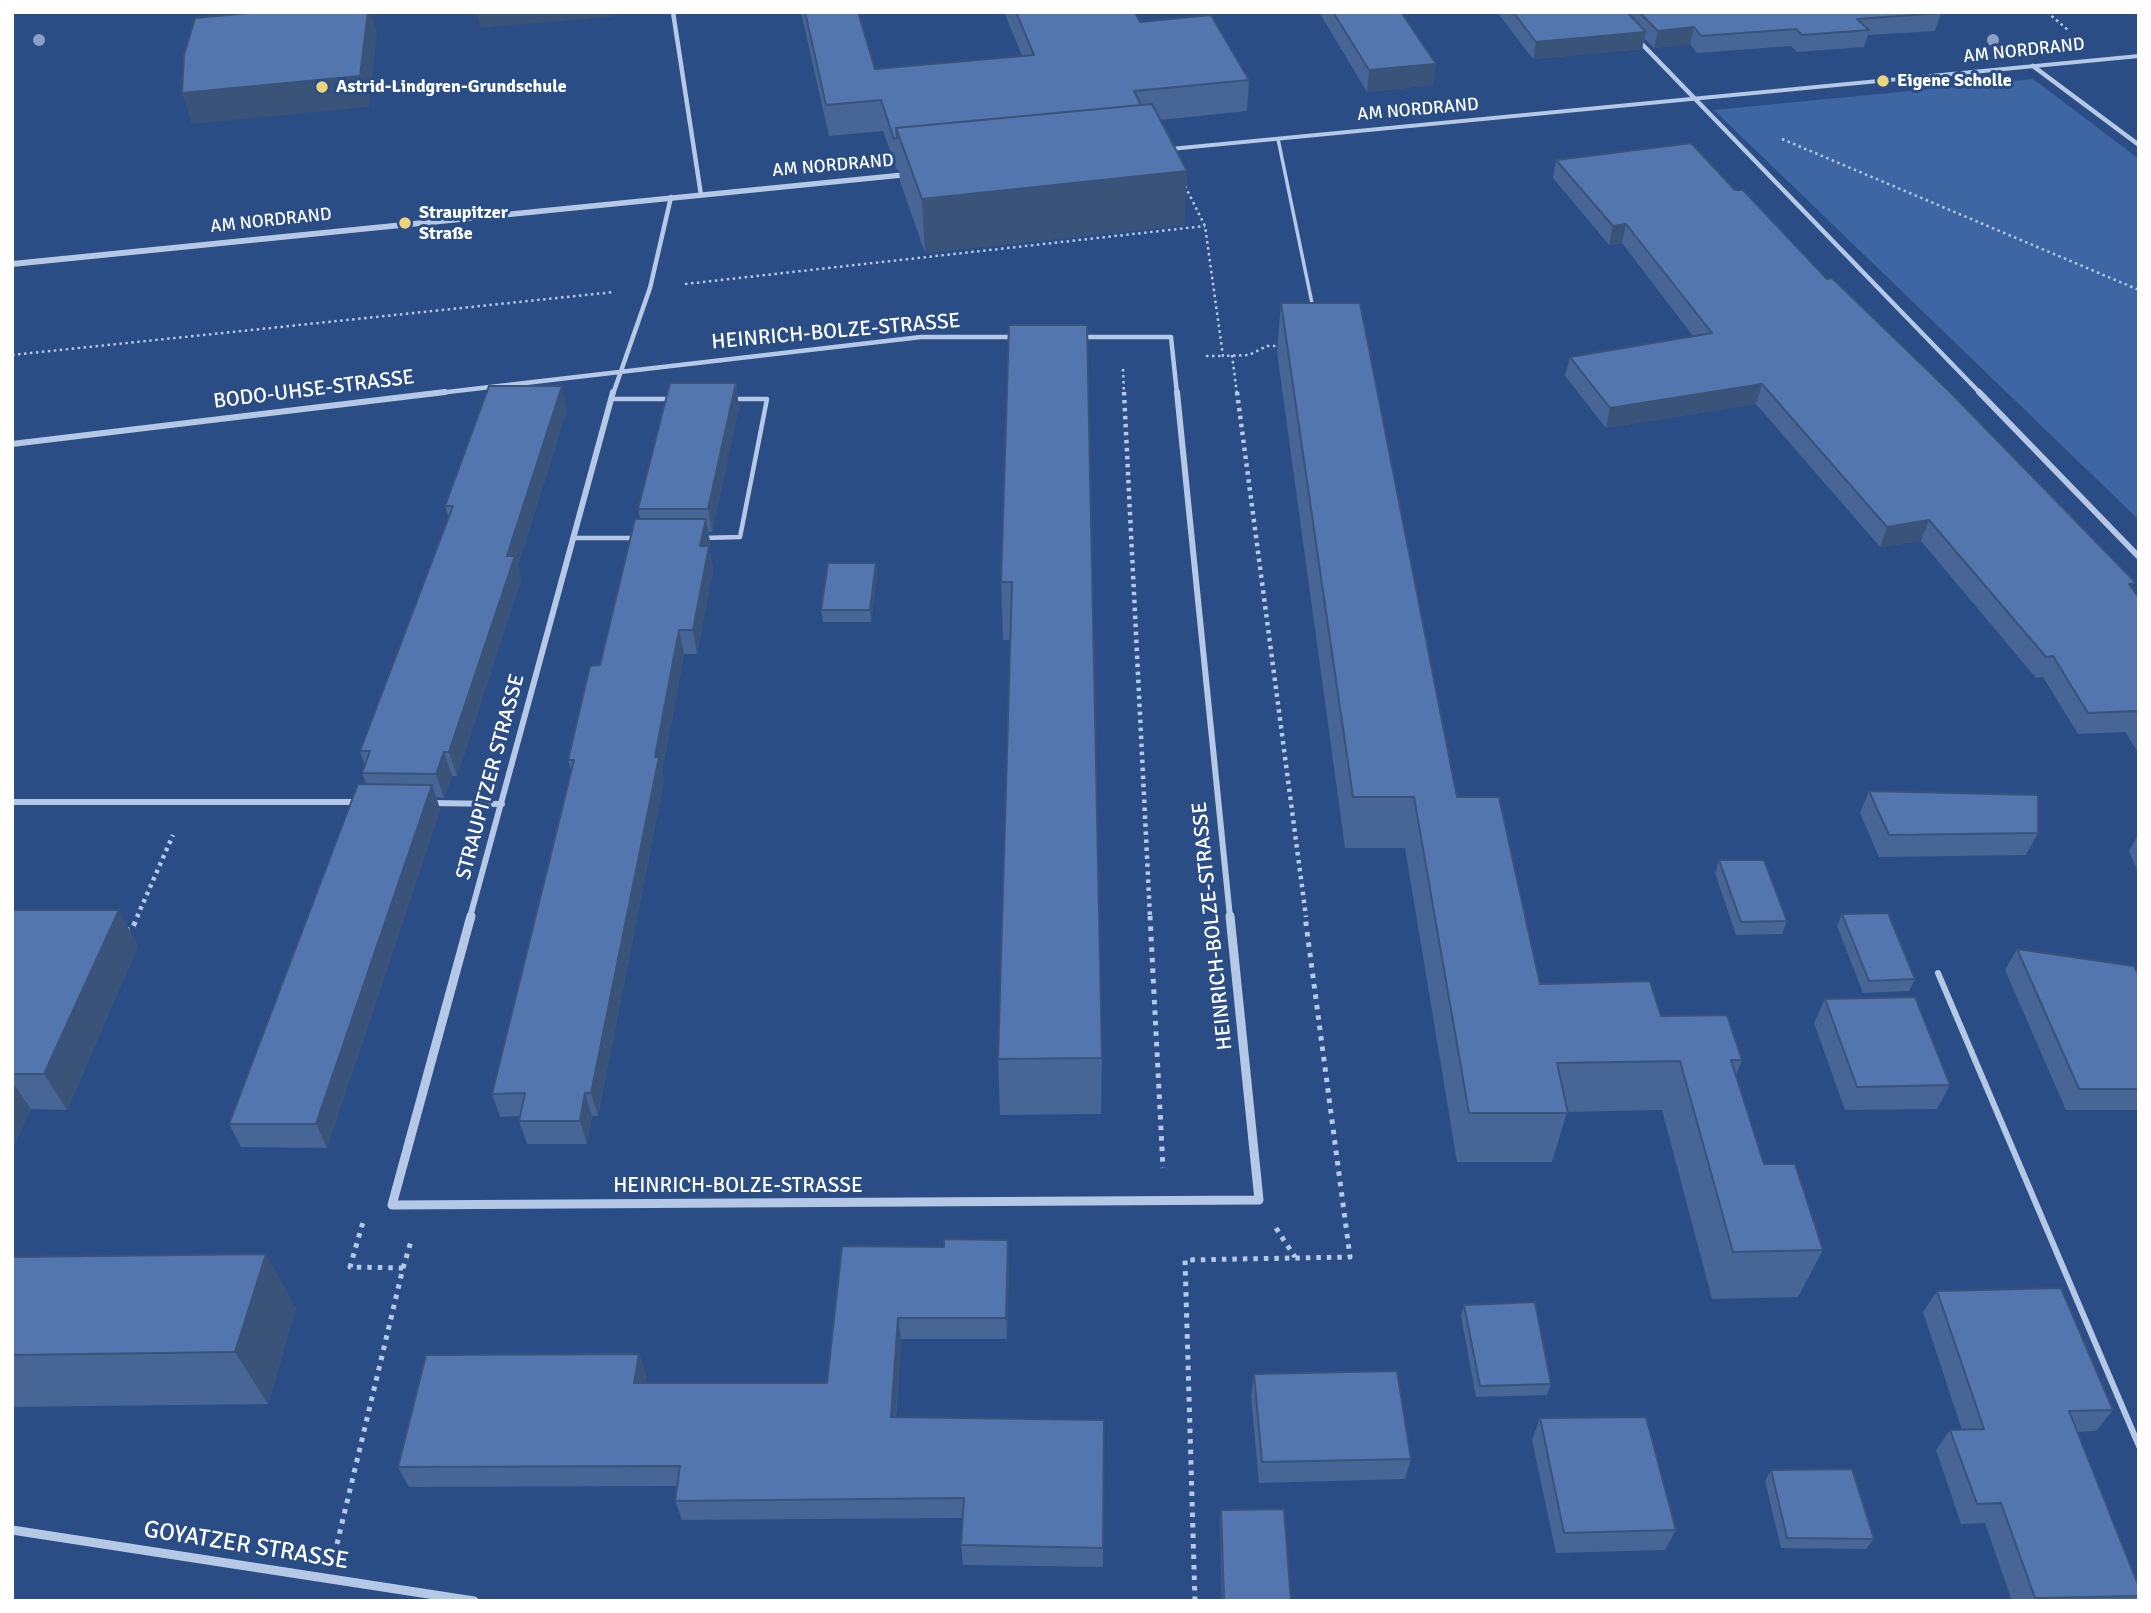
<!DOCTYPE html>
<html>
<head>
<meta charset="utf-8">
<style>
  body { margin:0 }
  #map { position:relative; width:2151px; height:1613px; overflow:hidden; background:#2a4d86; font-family:Signika,sans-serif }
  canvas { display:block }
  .frame { position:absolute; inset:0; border:14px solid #fff; pointer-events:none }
</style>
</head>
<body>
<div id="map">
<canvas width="2151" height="1613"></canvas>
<div class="frame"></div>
</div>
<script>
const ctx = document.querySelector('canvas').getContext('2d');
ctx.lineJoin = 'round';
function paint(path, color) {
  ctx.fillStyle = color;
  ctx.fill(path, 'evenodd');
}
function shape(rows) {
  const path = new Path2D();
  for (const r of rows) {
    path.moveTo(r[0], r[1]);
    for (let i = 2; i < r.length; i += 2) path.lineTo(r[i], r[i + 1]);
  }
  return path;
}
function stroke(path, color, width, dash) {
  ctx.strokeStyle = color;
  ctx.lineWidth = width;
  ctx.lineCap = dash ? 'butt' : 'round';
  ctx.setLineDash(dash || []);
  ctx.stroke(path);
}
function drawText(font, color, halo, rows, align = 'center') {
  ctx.font = font + ' Signika,sans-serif';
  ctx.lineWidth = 6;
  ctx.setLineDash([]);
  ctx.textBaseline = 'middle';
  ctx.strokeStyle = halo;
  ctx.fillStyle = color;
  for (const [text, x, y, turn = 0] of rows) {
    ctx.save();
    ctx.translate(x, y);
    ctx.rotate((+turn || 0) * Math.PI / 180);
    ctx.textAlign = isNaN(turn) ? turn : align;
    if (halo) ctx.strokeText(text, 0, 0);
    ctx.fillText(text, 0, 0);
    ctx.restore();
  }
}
const green = shape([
  [2033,79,2139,159,2139,520,1714,110]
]);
const pathFar2 = shape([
  [2047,12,2068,30],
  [1782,139,2139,290],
  [1185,186,1205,226,1223,356,1249,355,1267,346,1281,346],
  [685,284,1205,226],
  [12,355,614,292],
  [1232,355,1237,394],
  [1206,356,1223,356],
  [1123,369,1124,394]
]);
const pathFar1 = shape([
  [1124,392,1150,917],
  [1237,392,1306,917],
  [137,917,173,835]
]);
const path = shape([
  [1150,916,1163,1168],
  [125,930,132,929,138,916],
  [1276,1228,1295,1257],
  [403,1268,412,1238],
  [337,1544,403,1268,350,1267,363,1222],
  [1195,1601,1185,1260,1350,1257,1305,916]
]);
const serviceFar2 = shape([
  [1278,139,1313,308]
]);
const serviceFar1 = shape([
  [611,399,673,399],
  [573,538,637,538],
  [703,538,740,537,767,399,732,399]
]);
const service = shape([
  [1938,973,2139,1446]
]);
const minorFar2 = shape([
  [673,12,701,195],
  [1638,40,1981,394],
  [2033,66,2139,145],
  [1078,337,1171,337,1177,394],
  [430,394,921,337,1017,337],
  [613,394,650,288,671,197]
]);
const minorFar1 = shape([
  [1177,392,1230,917],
  [1979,392,2139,557],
  [12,444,445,392],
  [12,802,358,802],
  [429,803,502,804],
  [470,917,613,392]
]);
const minor = shape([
  [471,916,392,1205,1259,1200,1230,916],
  [12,1530,474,1601]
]);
const tertiary = shape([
  [2139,54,2139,58,1160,152,1156,150,1160,148,2139,54],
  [916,171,919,172,919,176,12,267,12,261,916,171]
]);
const trees = [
  [39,40],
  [1993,40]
];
const wall = shape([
  [801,12,858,12,875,69,1022,56,1004,12,1135,12,1140,22,1249,80,1247,111,1160,120,1187,171,1184,225,925,253,900,181,899,170,897,170,883,131,829,136],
  [1319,12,1401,12,1433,85,1367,92],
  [1497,12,1940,12,1941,13,1935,31,1868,35,1864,47,1797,52,1791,46,1697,53,1690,44,1654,48,1644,38,1642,49,1533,59],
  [1556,160,1735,190,1827,279,2133,589,2139,598,2139,754,2125,732,2078,734,2043,677,2036,678,1921,541,1880,547,1756,404,1606,428,1565,376,1570,357,1693,336,1622,243,1609,245,1553,178],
  [1281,303,1457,797,1540,984,1661,1016,1742,1060,1736,1075,1764,1164,1823,1250,1798,1297,1712,1299,1662,1110,1567,1112,1552,1162,1457,1162,1405,848,1345,848,1277,352],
  [1009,325,1102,1058,1101,1114,1000,1115,998,1059,1011,640,1003,640,1001,582],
  [736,383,739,407,712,532,708,532,710,542,709,546,713,570,697,654,684,654,662,772,664,781,598,1116,592,1116,587,1144,527,1144,519,1121,520,1116,500,1117,492,1094,571,770,568,760,600,665,640,519,638,509],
  [567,409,518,566,521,580,457,776,452,776,444,798,436,797,440,809,327,1148,241,1147,229,1124,366,784,362,773,365,766,360,751,448,517,445,506],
  [876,563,877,575,871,622,823,622,821,610],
  [1869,791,2038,833,2026,855,1879,857,1860,813],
  [2139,833,2139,874,2129,851],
  [1719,860,1787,921,1782,934,1736,935,1715,873],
  [12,910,138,946,67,1110,31,1109,12,1150],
  [1842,914,1915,979,1909,991,1863,993,1837,926],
  [2017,949,2139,976,2139,1110,2066,1110,2005,970],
  [1825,999,1950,1085,1937,1109,1845,1110,1814,1023],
  [1008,1240,1009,1262,1007,1339,901,1339,896,1417,1104,1420,1103,1567,963,1565,961,1545,962,1518,682,1520,675,1501,678,1486,409,1487,398,1467,639,1354,646,1375,645,1383,827,1383,944,1247],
  [12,1257,296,1308,268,1404,12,1407],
  [1937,1291,2113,1410,2096,1431,2077,1432,2139,1587,2138,1601,2012,1601,1985,1523,1961,1524,1936,1450,1950,1430,1962,1430,1923,1312],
  [1464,1305,1551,1384,1547,1395,1476,1397,1461,1316],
  [1254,1374,1411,1459,1405,1479,1259,1483,1251,1396],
  [1540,1418,1676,1530,1665,1550,1556,1553,1532,1440],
  [1771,1470,1874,1539,1866,1549,1781,1548,1765,1481],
  [1221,1510,1291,1601,1222,1601,1220,1520]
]);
const shadedWall = shape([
  [368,12,371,12,377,33,369,107,192,124,182,93],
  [476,12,611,12,612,17,480,28],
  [1694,27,1690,44,1654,48,1658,31],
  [1646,32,1642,49,1533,59,1536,42],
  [1436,64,1433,85,1367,92,1369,70],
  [1187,171,1184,225,925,253,922,199],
  [1626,224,1622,243,1609,245,1613,226],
  [736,383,739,407,712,532,708,509],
  [1762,384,1756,404,1606,428,1610,408],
  [562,386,567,409,518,566,521,580,457,776,449,752,507,556],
  [706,519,710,542,704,570,700,546],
  [1929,520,1921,541,1880,547,1887,527],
  [709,546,713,570,697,654,693,630],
  [876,563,877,575,871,622,870,610],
  [679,630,684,654,662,772,664,781,598,1116,591,1093],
  [444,752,452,776,444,798,436,774],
  [432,785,440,809,327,1148,316,1124],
  [119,910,138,946,67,1110,44,1074],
  [12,1082,31,1109,12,1150],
  [585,1093,592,1116,587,1144,580,1121],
  [1008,1240,1009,1262,1007,1339,1006,1318],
  [266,1254,296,1308,268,1404,235,1352],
  [898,1318,901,1339,894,1437,891,1417],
  [639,1354,646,1375,641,1404,634,1383]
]);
const building = shape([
  [260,12,368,12,360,76,182,93,184,55,195,18,260,12],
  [805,12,858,12,875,69,1034,55,1016,12,1135,12,1140,22,1211,15,1249,80,1134,91,1141,105,896,128,897,138,894,139,881,100,826,105,805,12],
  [1333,12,1401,12,1436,64,1369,70,1333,12],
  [1513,12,1627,12,1646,32,1536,42,1513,12],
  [1639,12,1940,12,1941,13,1857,19,1869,30,1802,35,1796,29,1701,36,1694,27,1658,31,1639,12],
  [1152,104,1187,171,922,199,896,128,1152,104],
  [1691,143,1735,190,1743,190,1827,279,1832,278,1949,391,2136,583,2129,584,2139,598,2139,716,2136,711,2088,713,2053,656,2046,657,1929,520,1887,527,1762,384,1610,408,1570,357,1712,333,1626,224,1613,226,1556,160,1691,143],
  [1281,303,1360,303,1457,797,1499,797,1540,984,1650,981,1661,1016,1727,1015,1742,1060,1731,1060,1764,1164,1795,1164,1823,1250,1733,1252,1680,1061,1557,1063,1568,1113,1469,1113,1414,797,1353,797,1281,303],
  [1009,325,1087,325,1102,1058,998,1059,1012,582,1001,582,1009,325],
  [670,383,736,383,708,509,638,509,670,383],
  [489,386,562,386,507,556,515,556,449,752,444,752,436,774,362,773,370,751,360,751,453,506,445,506,489,386],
  [635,519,706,519,700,546,709,546,693,630,679,630,655,757,659,757,591,1093,585,1093,580,1121,519,1121,525,1093,492,1094,574,760,568,760,590,666,600,665,635,519],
  [828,563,876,563,870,610,821,610,828,563],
  [358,784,432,785,316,1124,229,1124,358,784],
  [1869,791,2038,795,2038,833,1889,835,1869,791],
  [1719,860,1764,860,1787,921,1741,922,1719,860],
  [12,910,119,910,44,1074,12,1074,12,910],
  [1888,913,1915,979,1869,981,1842,914,1888,913],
  [2017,949,2134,966,2139,976,2139,1089,2079,1089,2017,949],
  [1915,997,1950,1085,1857,1087,1825,999,1915,997],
  [944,1239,1008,1240,1006,1318,898,1318,891,1417,1104,1420,1103,1548,961,1545,964,1498,675,1501,680,1466,398,1467,426,1355,639,1354,634,1383,827,1383,842,1246,944,1247,944,1239],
  [266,1254,235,1352,12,1355,12,1257,266,1254],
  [2061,1288,2113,1410,2069,1411,2139,1587,2139,1596,2035,1598,2001,1503,1977,1504,1950,1430,1984,1429,1937,1291,2061,1288],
  [1535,1302,1551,1384,1480,1386,1464,1305,1535,1302],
  [1397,1371,1411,1459,1262,1462,1254,1374,1397,1371],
  [1646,1417,1676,1530,1564,1533,1540,1418,1646,1417],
  [1852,1469,1874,1539,1787,1538,1771,1470,1852,1469],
  [1284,1509,1291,1601,1224,1601,1221,1510,1284,1509]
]);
const markers = [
  [1883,81,7,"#eed37c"],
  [322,87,7,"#eed37c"],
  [405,223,7,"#eed37c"]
];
const farStreetnames = [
  ["AM NORDRAND",2024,51,-6],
  ["AM NORDRAND",1418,110,-5],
  ["AM NORDRAND",833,166,-5],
  ["AM NORDRAND",271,221,-6]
];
const farPoinames = [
  ["Eigene Scholle",1897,81],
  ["Astrid-Lindgren-Grundschule",336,87],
  ["Straupitzer",419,213],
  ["Straße",419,234]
];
const streetNames = [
  ["HEINRICH-BOLZE-STRASSE",836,332,-5],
  ["BODO-UHSE-STRASSE",314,390,-7],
  ["STRAUPITZER STRASSE",491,777,-75],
  ["HEINRICH-BOLZE-STRASSE",1213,926,-96],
  ["HEINRICH-BOLZE-STRASSE",738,1186]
];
const nearStreetnames = [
  ["GOYATZER STRASSE",246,1546,9]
];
paint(green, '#3e66a2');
stroke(pathFar2, '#b5c9e7', 2.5, [2.5, 3.5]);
stroke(pathFar1, '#b5c9e7', 4.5, [3.5, 4.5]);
stroke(path, '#b5c9e7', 5, [4.5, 6]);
stroke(serviceFar2, '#b5c9e7', 3.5);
stroke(serviceFar1, '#b5c9e7', 4.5);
stroke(service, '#b5c9e7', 6);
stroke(minorFar2, '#b5c9e7', 4.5);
stroke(minorFar1, '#b5c9e7', 6);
stroke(minor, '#b5c9e7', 9);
paint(tertiary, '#b5c9e7');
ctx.fillStyle = '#8aa0c4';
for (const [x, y] of trees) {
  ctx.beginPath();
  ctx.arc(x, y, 6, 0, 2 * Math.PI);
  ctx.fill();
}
paint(wall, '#476595');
paint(shadedWall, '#395379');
paint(building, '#5276ad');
stroke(building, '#395379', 2);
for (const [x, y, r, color] of markers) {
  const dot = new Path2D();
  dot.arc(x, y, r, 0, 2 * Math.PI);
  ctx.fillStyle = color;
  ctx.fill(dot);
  stroke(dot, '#2a4d86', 2.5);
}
drawText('18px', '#fff', '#2a4d86', farStreetnames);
drawText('bold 18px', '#fff', '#2a4d86', farPoinames, 'left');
drawText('21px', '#fff', '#2a4d86', streetNames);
drawText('24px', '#fff', '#2a4d86', nearStreetnames);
</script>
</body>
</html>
